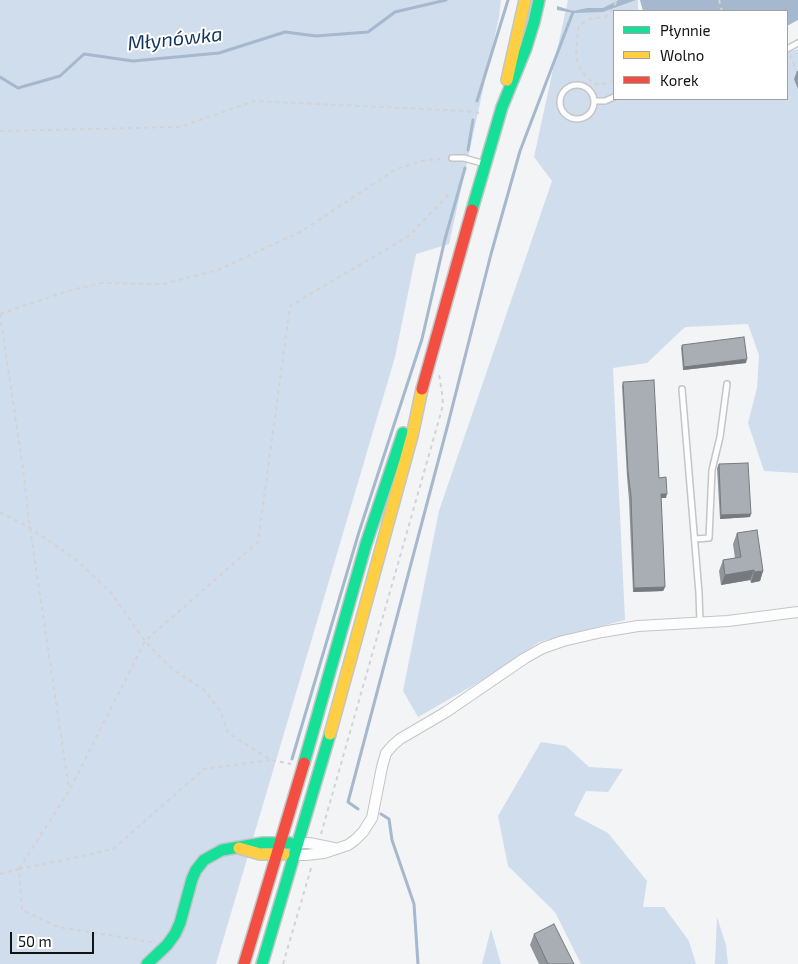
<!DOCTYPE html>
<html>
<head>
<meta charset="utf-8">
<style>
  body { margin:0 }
  #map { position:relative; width:798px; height:964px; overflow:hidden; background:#f2f4f6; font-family:"Exo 2",sans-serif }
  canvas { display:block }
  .legend { position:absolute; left:613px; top:10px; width:175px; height:90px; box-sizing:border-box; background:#fff; border:1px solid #a0a1a1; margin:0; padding:6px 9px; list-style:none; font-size:15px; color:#121315 }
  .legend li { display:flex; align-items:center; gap:10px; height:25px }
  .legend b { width:25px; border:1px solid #a0a1a1 }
  .scale { position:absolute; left:10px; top:932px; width:84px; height:22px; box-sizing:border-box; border:2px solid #121315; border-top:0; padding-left:6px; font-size:15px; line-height:18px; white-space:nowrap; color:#121315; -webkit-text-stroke:4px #fff; paint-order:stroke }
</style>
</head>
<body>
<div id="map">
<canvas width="798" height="964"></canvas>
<ul class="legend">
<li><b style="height:6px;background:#16e098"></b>Płynnie</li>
<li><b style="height:6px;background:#ffcf43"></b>Wolno</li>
<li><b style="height:6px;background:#f24e42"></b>Korek</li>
</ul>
<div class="scale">50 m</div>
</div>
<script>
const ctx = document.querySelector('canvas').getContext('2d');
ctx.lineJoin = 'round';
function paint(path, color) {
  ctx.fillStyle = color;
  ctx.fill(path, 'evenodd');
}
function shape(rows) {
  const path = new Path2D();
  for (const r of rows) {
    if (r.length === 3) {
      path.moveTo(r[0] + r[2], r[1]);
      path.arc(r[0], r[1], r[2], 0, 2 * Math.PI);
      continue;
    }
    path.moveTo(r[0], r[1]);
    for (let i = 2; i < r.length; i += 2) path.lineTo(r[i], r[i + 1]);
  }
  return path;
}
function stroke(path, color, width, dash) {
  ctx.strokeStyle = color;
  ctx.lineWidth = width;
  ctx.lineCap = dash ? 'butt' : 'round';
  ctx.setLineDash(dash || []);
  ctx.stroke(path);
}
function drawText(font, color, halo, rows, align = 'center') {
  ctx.font = font + ' "Exo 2",sans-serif';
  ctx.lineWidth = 4;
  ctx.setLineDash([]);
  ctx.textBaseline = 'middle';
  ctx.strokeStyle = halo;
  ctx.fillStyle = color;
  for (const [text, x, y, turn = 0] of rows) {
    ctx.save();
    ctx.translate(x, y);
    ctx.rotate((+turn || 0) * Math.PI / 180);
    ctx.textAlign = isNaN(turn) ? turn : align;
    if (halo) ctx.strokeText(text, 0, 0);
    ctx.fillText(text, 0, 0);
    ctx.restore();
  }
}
const green = shape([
  [0,0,501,0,499,17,449,244,416,254,395,357,216,964,0,964],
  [568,0,638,0,638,11,614,11,614,99,787,99,787,53,798,49,798,473,764,471,748,423,757,388,759,355,748,324,685,327,647,363,613,368,625,620,539,642,486,678,418,717,403,691,439,511,552,181,534,157],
  [541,742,566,746,589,767,623,769,608,792,586,791,574,815,608,833,647,881,643,907,664,907,689,941,696,964,581,964,555,912,508,866,498,816],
  [717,917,726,945,728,964,714,964,715,963],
  [491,929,501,964,482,964]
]);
const water = shape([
  [619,0,636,0,603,12,574,13,557,10,557,6,573,11,587,8,603,8],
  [640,0,798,0,798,20,787,26,787,11,643,11]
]);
const stream = shape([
  [0,77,18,88,60,76,84,54,133,61,219,53,285,32,316,36,368,32,395,12,446,0],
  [477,101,508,0],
  [468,150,473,120],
  [292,759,359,532,422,339,445,239,465,168],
  [358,809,348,802,448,424,491,254,520,151,573,12],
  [381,814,389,819,392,840,414,904,418,964]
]);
const path = shape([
  [719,0,722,11],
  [790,55,798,75],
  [614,81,599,85,592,82,584,74,578,64,576,56,578,29,581,24,589,19,605,17,612,10,617,0],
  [0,131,180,127,254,101,466,111,481,113],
  [0,314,64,292,100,283,163,284,218,270,302,231,396,169,425,160,445,159],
  [0,314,23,468,30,528,69,789],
  [0,512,30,528,78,561,112,594,145,641,172,669,204,690,221,712,228,733,271,760,291,764],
  [321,834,440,416,443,404,442,393,439,374],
  [19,869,69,791,145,641,258,542,290,306,409,236,450,193],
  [19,869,65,860,113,849,204,769,271,760],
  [0,874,19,869,22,910,58,927,152,942],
  [283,964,312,865]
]);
const lane = shape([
  [787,49,798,43],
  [577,102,17],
  [595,101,605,101,614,97],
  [452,158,464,158,485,164],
  [682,389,699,593,700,623],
  [695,539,709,538,712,470,720,437,727,384]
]);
const street = shape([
  [298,843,309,843,334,848],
  [295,855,306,855,324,853,348,845,355,840,363,832,372,818,382,767,386,753,393,745,400,739,446,712,525,658,543,648,563,641,602,632,638,626,728,621,798,612]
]);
const fast = shape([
  [472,210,502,107,526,48,534,22,539,0],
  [304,763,366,544,403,433],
  [147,964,167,945,175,934,180,923,192,879,196,870,204,860,222,850,263,843,290,843],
  [262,964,330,734]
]);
const slow = shape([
  [507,80,525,0],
  [330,734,412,436,422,389],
  [239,848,260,854,284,854]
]);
const jam = shape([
  [422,389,472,210],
  [244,964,304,763]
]);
const wall = shape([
  [797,71,798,71,798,89,794,79],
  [682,345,746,363,683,370,681,348],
  [623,382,666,498,661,498,665,587,663,591,633,592,629,500,627,477,622,386],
  [719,464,750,517,720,519,717,468],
  [737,533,763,571,760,581,751,583,750,580,721,585,719,571,723,560,735,558,733,544],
  [534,934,574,964,539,964,530,945]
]);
const shadedWall = shape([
  [747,359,746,363,683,370,684,367],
  [661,494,667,494,666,498,660,498],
  [751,514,750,517,720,519,721,515],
  [754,570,750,580,721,585,725,575],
  [763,571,760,581,751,583,754,572],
  [665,587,663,591,633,592,634,588]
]);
const building = shape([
  [744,337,747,359,684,367,682,345,744,337],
  [654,380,659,478,666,477,667,494,661,494,665,587,634,588,631,496,628,472,623,382,654,380],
  [748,463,751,514,721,515,719,464,748,463],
  [757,530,763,571,754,572,754,570,725,575,723,560,741,557,737,533,757,530],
  [554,924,574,964,548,964,534,934,554,924]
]);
const waterNames = [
  ["Młynówka",175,39,-6]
];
paint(green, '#d0dded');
paint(water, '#a6b8cd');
stroke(stream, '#a6b8cd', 3);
stroke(lane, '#c3c5c7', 8);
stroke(street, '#c3c5c7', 12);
stroke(fast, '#c3c5c7', 14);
stroke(slow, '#c3c5c7', 14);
stroke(jam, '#c3c5c7', 14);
stroke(path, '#d3d3d3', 2, [4, 4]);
stroke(lane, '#fdfdfe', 5);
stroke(street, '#fdfdfe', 10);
stroke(fast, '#16e098', 11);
stroke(slow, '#ffcf43', 11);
stroke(jam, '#f24e42', 11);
paint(wall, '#90969b');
paint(shadedWall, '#767a7e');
paint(building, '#a8aeb4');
stroke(building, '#767a7e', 1);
drawText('italic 20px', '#12345d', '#fff', waterNames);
</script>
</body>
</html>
